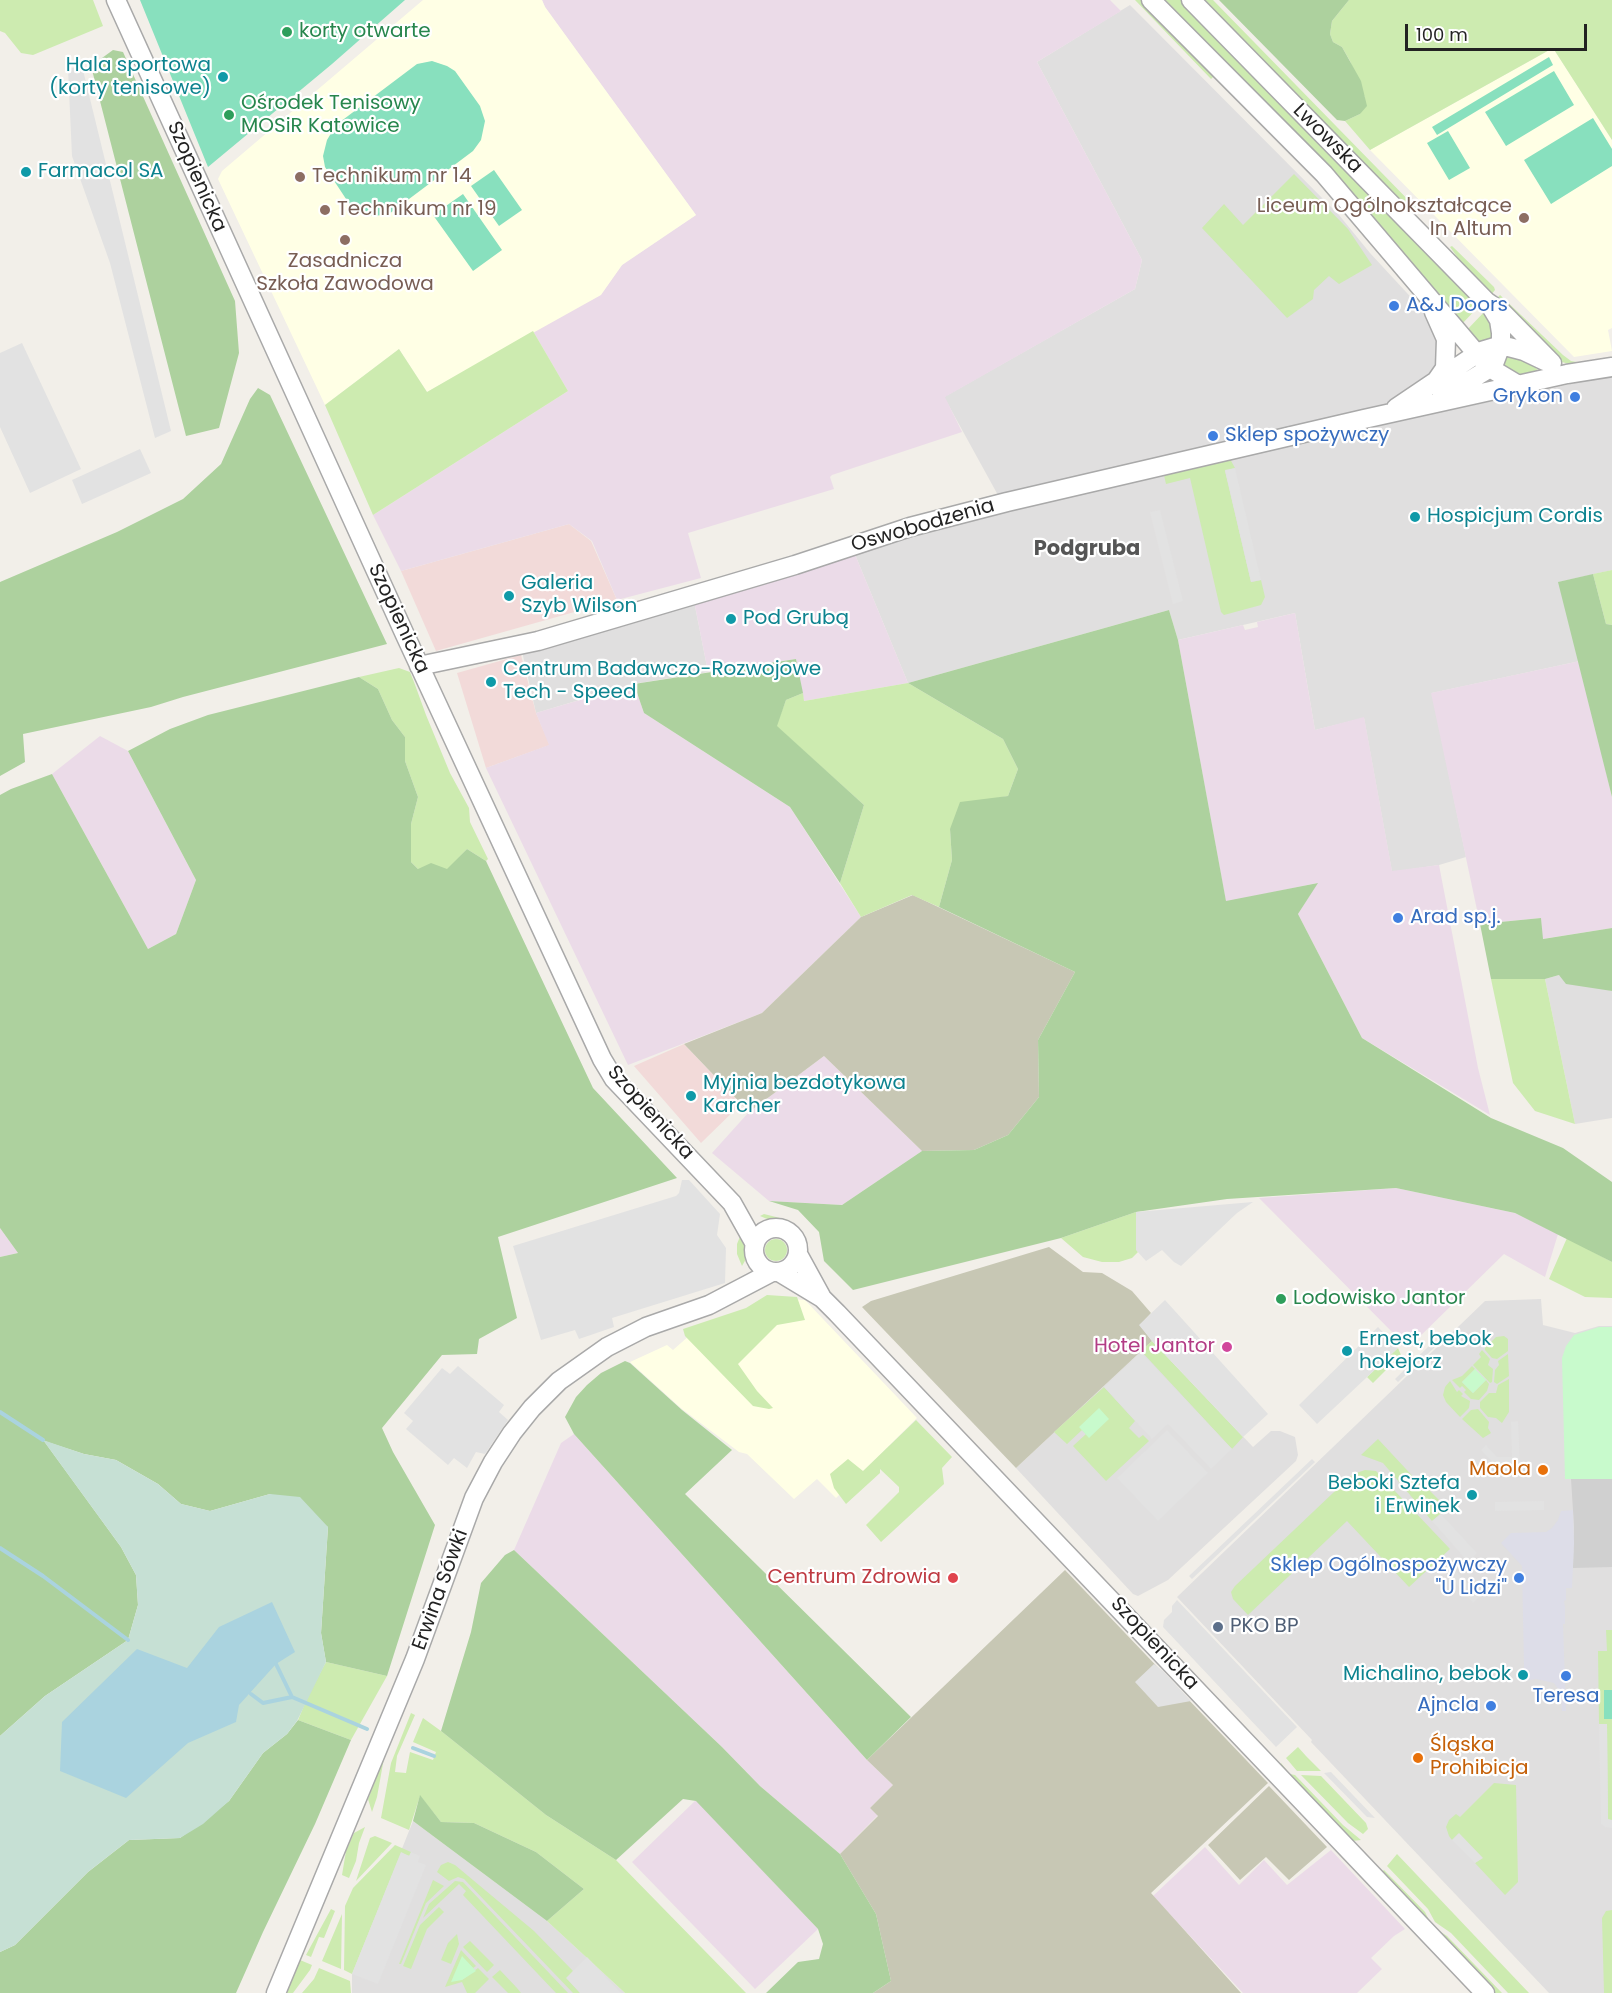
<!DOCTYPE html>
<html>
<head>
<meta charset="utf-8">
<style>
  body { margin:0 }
  #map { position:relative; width:1612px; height:1993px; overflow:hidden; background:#f2efe9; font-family:Poppins,sans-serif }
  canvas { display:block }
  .scale { position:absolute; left:1405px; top:24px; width:182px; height:27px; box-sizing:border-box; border:3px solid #222; border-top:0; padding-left:8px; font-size:18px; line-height:21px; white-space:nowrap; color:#222; -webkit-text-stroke:4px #fff; paint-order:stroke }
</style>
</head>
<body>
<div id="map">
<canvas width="1612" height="1993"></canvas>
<div class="scale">100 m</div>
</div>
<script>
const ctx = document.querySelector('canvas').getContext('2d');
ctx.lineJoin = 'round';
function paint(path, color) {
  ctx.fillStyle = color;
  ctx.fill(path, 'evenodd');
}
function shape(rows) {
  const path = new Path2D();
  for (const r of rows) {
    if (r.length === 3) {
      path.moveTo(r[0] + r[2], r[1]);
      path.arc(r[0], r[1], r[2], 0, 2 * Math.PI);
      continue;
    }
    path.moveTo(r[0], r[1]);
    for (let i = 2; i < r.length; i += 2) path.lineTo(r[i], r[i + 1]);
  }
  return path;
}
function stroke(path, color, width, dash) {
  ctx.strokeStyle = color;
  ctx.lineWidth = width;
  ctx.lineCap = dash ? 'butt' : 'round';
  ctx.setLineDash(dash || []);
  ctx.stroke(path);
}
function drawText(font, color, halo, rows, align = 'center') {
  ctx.font = font + ' Poppins,sans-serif';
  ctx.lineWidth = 4.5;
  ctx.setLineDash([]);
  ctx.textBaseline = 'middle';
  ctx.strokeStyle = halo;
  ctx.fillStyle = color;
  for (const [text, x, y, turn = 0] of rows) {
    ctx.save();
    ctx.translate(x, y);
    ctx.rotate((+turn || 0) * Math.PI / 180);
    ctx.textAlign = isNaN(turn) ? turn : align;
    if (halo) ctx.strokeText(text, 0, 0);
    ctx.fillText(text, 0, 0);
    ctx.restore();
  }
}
const residential = shape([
  [1130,5,1339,215,1370,253,1431,319,1439,332,1441,362,1432,374,1386,405,999,497,944,397,1135,289,1142,260,1037,62],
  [1612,375,1612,570,1559,582,1580,661,1432,693,1466,857,1439,865,1392,872,1364,718,1315,730,1295,613,1178,640,1169,610,908,683,854,552,962,521,1276,448],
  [694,601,708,672,633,684,536,713,521,647],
  [1559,975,1612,991,1612,1118,1575,1124,1545,979],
  [1541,1299,1543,1325,1575,1333,1599,1326,1612,1326,1612,1993,1549,1993,1311,1742,1312,1740,1177,1597,1485,1301],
  [1152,1341,1253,1447,1271,1431,1280,1431,1295,1437,1298,1455,1296,1461,1168,1580,1138,1596,1133,1594,1016,1468],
  [413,1821,547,1921,625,1993,352,1993,352,1974]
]);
const commercial = shape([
  [569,524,591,541,617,600,436,651,401,571],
  [521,655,536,713,550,745,486,768,457,673],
  [684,1044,741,1104,701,1143,634,1066]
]);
const industrial = shape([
  [542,0,1110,0,1121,11,1037,62,1142,260,1135,289,945,397,962,432,832,475,830,477,834,489,688,533,701,578,617,600,592,541,569,524,401,571,373,515,568,391,533,331,600,295,622,265,696,215,545,7],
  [854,552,908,683,804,701,796,659,708,672,694,601],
  [1295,613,1315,730,1364,717,1392,871,1439,865,1478,1068,1490,1115,1362,1038,1298,914,1317,883,1226,902,1178,640,1243,625,1245,630,1258,627,1257,622],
  [1580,661,1612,797,1612,928,1542,939,1541,918,1480,924,1431,693],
  [634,684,644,713,790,807,861,917,762,1013,628,1065,486,768,549,745,536,713],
  [100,736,128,751,196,880,176,934,148,949,52,774],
  [824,1056,922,1151,842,1205,769,1201,712,1153,749,1112],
  [1396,1188,1515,1213,1558,1234,1545,1277,1504,1254,1408,1348,1259,1198],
  [0,1228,18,1253,0,1257],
  [574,1434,867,1760,893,1785,870,1808,878,1815,840,1854,760,1786,722,1747,514,1550,561,1443],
  [696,1800,818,1929,755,1989,632,1862],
  [1205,1847,1239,1885,1264,1860,1287,1885,1331,1850,1405,1929,1394,1936,1371,1958,1382,1969,1357,1993,1243,1993,1153,1896]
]);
const education = shape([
  [423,0,542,0,545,7,696,215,622,265,601,295,427,392,399,349,325,405,218,179,222,171],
  [1553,48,1612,140,1612,328,1608,330,1612,351,1574,357,1370,150],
  [790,1299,805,1300,917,1418,836,1498,817,1479,794,1499,747,1454,739,1452,682,1409,630,1362,667,1345,673,1350,690,1335]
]);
const religious = shape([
  [1571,1479,1612,1479,1612,1567,1573,1568,1574,1527]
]);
const construction = shape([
  [913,895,1075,972,1038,1040,1039,1097,1008,1135,974,1150,922,1151,824,1056,749,1112,684,1044,762,1013,861,917],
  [1049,1247,1083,1272,1102,1273,1132,1291,1151,1313,1140,1325,1152,1341,1016,1468,862,1307,871,1301],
  [1065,1570,1268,1783,1151,1893,1241,1993,873,1993,891,1981,876,1914,840,1854,878,1816,870,1808,893,1785,867,1760],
  [1269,1786,1327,1847,1289,1880,1266,1857,1240,1880,1208,1845]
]);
const grass = shape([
  [0,0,93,0,103,26,33,55,21,53,5,33,0,31],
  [1135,0,1142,0,1216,74,1211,79],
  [1161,0,1182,0,1481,304,1460,326],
  [1199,0,1213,0,1419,211,1417,213,1392,195],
  [1349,0,1612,0,1612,140,1553,48,1370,150,1345,121,1360,114,1365,98,1350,61,1342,47,1333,42,1330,34,1332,21],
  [1294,174,1348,229,1372,265,1339,284,1329,276,1314,290,1313,299,1287,318,1202,228,1224,204,1243,225],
  [1452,246,1494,287,1495,290,1491,295,1468,272,1450,247],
  [1500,295,1563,355,1571,361,1577,362,1576,366,1555,360,1495,300],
  [1486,310,1490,316,1493,338,1477,345,1465,332],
  [533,331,568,391,373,515,325,405,399,349,427,392],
  [1503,353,1526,359,1539,371,1534,379,1498,369],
  [1226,457,1230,459,1235,468,1225,471,1251,582,1261,580,1265,597,1261,605,1224,615,1221,612,1190,478,1166,484,1163,471],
  [1612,570,1612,625,1606,624,1593,574],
  [399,668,410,672,414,682,426,715,450,773,469,808,470,822,488,859,486,861,467,849,448,869,418,869,411,862,411,824,418,797,405,761,405,737,392,720,378,689,359,677],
  [908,683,1003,739,1018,769,1008,796,992,799,950,829,952,860,939,907,912,895,861,917,840,883,864,805,776,726,786,700,803,693,804,701],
  [1491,979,1545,979,1575,1124,1535,1111,1513,1083],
  [1136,1212,1136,1249,1138,1252,1132,1258,1119,1262,1102,1262,1083,1257,1061,1238],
  [764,1214,788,1220,800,1229,807,1242,808,1256,804,1256,803,1242,796,1230,786,1224,772,1221,760,1216],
  [741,1234,749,1246,747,1257,742,1266,737,1254,737,1244],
  [1567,1238,1612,1262,1612,1298,1585,1297,1549,1279],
  [776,1250,11],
  [767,1295,797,1297,805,1320,777,1325,738,1364,757,1391,773,1408,769,1409,753,1406,685,1336,683,1329,746,1308],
  [1504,1336,1508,1339,1508,1351,1497,1359,1492,1358,1485,1350,1485,1348,1496,1337],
  [1152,1341,1243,1437,1232,1449,1141,1351],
  [1398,1348,1401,1355,1373,1383,1367,1377],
  [1482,1350,1490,1359,1488,1365,1493,1369,1492,1382,1490,1383,1473,1365,1481,1357,1479,1354],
  [1508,1354,1509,1376,1497,1384,1494,1382,1495,1370,1499,1365,1498,1361],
  [1472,1366,1475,1369,1462,1382,1473,1393,1486,1380,1489,1384,1487,1391,1479,1400,1471,1399,1464,1392,1466,1390,1462,1386,1460,1388,1452,1380,1462,1376],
  [1509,1379,1509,1412,1502,1423,1496,1418,1488,1417,1480,1408,1480,1402,1489,1393,1496,1393,1498,1385],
  [1450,1381,1457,1392,1459,1390,1463,1394,1461,1396,1470,1401,1469,1408,1460,1417,1446,1402,1443,1395,1445,1387],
  [1104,1387,1135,1421,1129,1428,1139,1438,1143,1435,1149,1441,1106,1481,1073,1446,1086,1434,1090,1438,1079,1427,1082,1430,1067,1444,1054,1432],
  [1478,1409,1489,1422,1488,1428,1491,1433,1483,1438,1462,1419,1471,1410],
  [916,1420,952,1457,942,1468,944,1484,881,1542,866,1525,899,1492,899,1487,880,1469,880,1473,846,1504,834,1488,830,1474,848,1459,863,1471],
  [1378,1439,1419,1483,1424,1485,1447,1508,1432,1521,1383,1463,1361,1455],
  [1365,1470,1376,1471,1450,1549,1409,1587,1347,1521,1248,1615,1233,1599,1231,1592,1235,1586,1353,1474],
  [1606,1630,1612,1630,1612,1820,1608,1820,1607,1724,1599,1724,1598,1651,1607,1651],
  [326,1662,387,1676,351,1740,298,1720,311,1689],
  [411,1713,415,1715,397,1756,395,1772,406,1773,410,1752,433,1760,436,1752,413,1742,423,1718,441,1731,546,1815,616,1860,746,1993,625,1993,547,1921,584,1889,536,1852,474,1823,441,1822,420,1796,409,1830,381,1818,391,1763],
  [1298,1747,1306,1756,1321,1771,1297,1771,1286,1758],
  [384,1758,377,1797,372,1812,368,1799],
  [1281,1763,1290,1774,1295,1775,1343,1825,1361,1840,1352,1841,1280,1770],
  [1301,1775,1321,1776,1366,1823,1368,1829,1363,1834,1348,1823],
  [1494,1783,1516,1785,1518,1882,1505,1895,1475,1863,1482,1858,1458,1834,1452,1840,1449,1836,1446,1827,1449,1820,1456,1814,1460,1817],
  [365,1827,359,1843,356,1861,349,1878,342,1875,346,1851,354,1833],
  [375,1836,392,1843,356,1881,370,1838],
  [395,1845,420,1856,411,1852,410,1856,401,1853,352,1974,344,1970,345,1906,353,1888],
  [1397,1854,1529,1993,1508,1993,1451,1933,1435,1922,1428,1909,1387,1866],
  [448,1862,455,1865,534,1931,573,1971,567,1978,580,1993,573,1993,464,1879,458,1877,449,1881,437,1872,441,1865],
  [1384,1870,1425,1912,1432,1926,1447,1936,1502,1993,1494,1993,1380,1874],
  [433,1880,444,1886,426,1903,401,1964,399,1964],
  [455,1881,463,1882,568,1993,556,1993,463,1895,466,1891,459,1884,423,1918,429,1904],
  [439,1907,444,1912,427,1929,411,1969,403,1966,420,1925],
  [331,1909,335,1911,324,1938,319,1937,311,1957,306,1955],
  [1612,1910,1612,1993,1604,1993,1602,1918,1606,1911],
  [342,1914,341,1969,322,1961],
  [457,1934,459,1944,451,1964,441,1960,448,1943],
  [470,1941,494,1965,487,1972,463,1947],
  [461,1950,476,1966,473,1968,462,1957,462,1980,478,1968,489,1979,475,1993,467,1993,462,1982,445,1987],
  [300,1960,312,1965,310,1970,293,1993,284,1993],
  [319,1968,350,1981,351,1993,302,1993,314,1979],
  [500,1970,517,1988,521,1993,508,1993,492,1977]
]);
const forest = shape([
  [1219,0,1349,0,1332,21,1330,34,1333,42,1342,47,1361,81,1367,106,1360,114,1345,121,1337,120],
  [113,50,123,52,235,301,239,353,219,428,186,436,91,66],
  [258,388,270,395,387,644,183,697,151,707,23,734,25,762,0,776,0,582,117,532,183,499,221,464,250,399],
  [1593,574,1606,624,1612,625,1612,797,1558,582],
  [1169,610,1178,640,1226,901,1318,883,1298,914,1362,1038,1491,1118,1563,1148,1612,1182,1612,1262,1515,1213,1396,1188,1227,1199,1136,1212,1061,1238,853,1290,824,1261,819,1232,798,1210,769,1201,842,1205,922,1151,974,1150,1008,1135,1039,1097,1038,1040,1075,972,939,907,952,860,950,829,960,802,1008,796,1018,769,1003,739,908,683],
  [796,659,803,693,786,700,777,726,864,805,840,883,790,807,644,713,634,684],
  [359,677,378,689,392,720,405,737,405,761,418,797,411,824,411,862,418,869,431,863,447,869,467,849,486,861,593,1088,677,1178,498,1237,517,1318,479,1339,477,1354,442,1355,382,1428,393,1452,435,1525,387,1676,326,1662,321,1633,328,1527,270,1494,210,1511,181,1504,158,1484,116,1460,84,1454,44,1441,121,1547,136,1575,138,1605,128,1640,45,1696,0,1736,0,1257,18,1253,0,1228,0,795,11,789,52,774,148,949,176,934,196,880,128,751,170,729,208,715],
  [1541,918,1543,939,1612,928,1612,991,1566,984,1559,975,1545,979,1491,979,1480,924],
  [625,1361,630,1363,682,1410,732,1450,685,1494,911,1717,867,1760,574,1434,565,1417,576,1397,587,1385,601,1373],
  [514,1550,722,1747,760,1786,840,1854,876,1914,891,1981,873,1993,766,1993,798,1962,819,1959,823,1944,818,1929,696,1801,683,1799,616,1860,546,1815,441,1731,471,1632,481,1583,505,1555],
  [298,1720,351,1740,315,1824,263,1932,236,1993,0,1993,0,1952,15,1945,88,1872,129,1840,180,1838,229,1801,263,1753,287,1734],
  [420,1795,441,1822,474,1823,536,1852,584,1889,547,1921,413,1821]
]);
const wetland = shape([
  [43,1440,84,1454,116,1460,158,1484,181,1504,210,1511,270,1494,300,1497,328,1527,321,1633,326,1662,297,1721,287,1734,263,1753,229,1801,203,1824,180,1838,129,1840,88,1872,15,1945,0,1952,0,1736,45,1696,128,1640,138,1605,136,1575,121,1547]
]);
const park = shape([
  [1599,1327,1612,1327,1612,1479,1565,1479,1562,1358,1566,1346,1574,1335],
  [1475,1369,1486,1380,1473,1393,1462,1382],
  [1099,1408,1109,1419,1089,1438,1079,1427],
  [462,1956,476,1971,462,1980,451,1982]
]);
const pitch = shape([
  [140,0,405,0,332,64,208,167],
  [1549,57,1553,65,1437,135,1432,127],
  [432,61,447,66,455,71,480,106,485,121,481,140,473,151,389,214,374,216,365,214,350,205,325,167,323,156,327,140,336,125,417,64],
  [1554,71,1574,105,1506,146,1485,112],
  [1593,118,1612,149,1612,166,1551,204,1524,160],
  [1448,131,1470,168,1449,180,1427,143],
  [494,170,522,210,499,226,471,186],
  [463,194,502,250,473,271,433,215],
  [1604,1690,1612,1690,1612,1719,1604,1719]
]);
const parking = shape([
  [82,66,171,431,155,438,110,263,72,156,68,69],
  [22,343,81,469,30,493,0,427,0,353],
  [140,449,151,473,82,504,72,480],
  [1235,468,1261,580,1251,582,1225,470],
  [1160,510,1183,601,1173,604,1150,512],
  [682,1180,689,1180,720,1214,717,1235,726,1248,725,1283,612,1318,614,1327,579,1339,575,1330,541,1340,513,1246,676,1196,679,1193],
  [1253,1202,1237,1213,1181,1266,1174,1262,1162,1250,1146,1261,1136,1250,1136,1212],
  [1165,1300,1268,1414,1243,1437,1152,1341,1139,1325],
  [1378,1327,1398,1348,1317,1424,1299,1405],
  [1431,1344,1435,1347,1398,1382,1395,1379],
  [1141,1352,1232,1449,1211,1469,1168,1424,1152,1439,1104,1387],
  [458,1366,504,1405,499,1412,508,1420,485,1454,476,1452,467,1468,454,1458,448,1465,406,1429,413,1421,404,1413,442,1368,450,1374],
  [1518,1421,1520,1465,1495,1465,1481,1450,1486,1445,1497,1457,1512,1457,1511,1422],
  [1167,1430,1208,1473,1158,1521,1117,1478],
  [1312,1459,1315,1462,1192,1579,1189,1576],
  [1544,1501,1544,1510,1495,1511,1495,1502],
  [1441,1514,1477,1553,1468,1562,1432,1521],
  [1456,1571,1480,1596,1473,1603,1450,1577],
  [1177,1600,1297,1727,1276,1747,1163,1627,1164,1620,1172,1612,1172,1606],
  [1154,1664,1163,1671,1191,1701,1158,1707,1135,1682],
  [1599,1724,1607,1724,1608,1819,1612,1820,1612,1828,1605,1827,1601,1824],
  [1331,1772,1375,1818,1367,1817,1324,1773],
  [1459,1833,1483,1858,1475,1863,1452,1840],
  [401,1852,409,1856,411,1852,420,1856,418,1862,426,1865,378,1984,352,1974],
  [587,1957,621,1993,580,1993,566,1978]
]);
const plaza = shape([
  [1573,1510,1574,1543,1572,1588,1566,1588,1566,1600,1564,1601,1565,1607,1565,1624,1563,1624,1566,1711,1562,1711,1561,1693,1554,1683,1536,1679,1523,1681,1517,1675,1524,1668,1522,1566,1501,1543,1511,1533,1546,1532,1552,1528,1558,1520,1561,1511]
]);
const water = shape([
  [272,1602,295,1652,276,1664,239,1705,236,1722,188,1743,126,1798,60,1771,62,1722,137,1649,187,1668,219,1627]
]);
const stream = shape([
  [0,1412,43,1440],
  [0,1548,43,1576,128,1640],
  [276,1664,292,1697],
  [251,1694,263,1703,292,1697,367,1729],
  [413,1748,434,1756]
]);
const tertiary = shape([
  [116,0,406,637,602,1059,614,1079,732,1203,755,1244],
  [1151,0,1324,174,1477,354,1490,368,1520,386],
  [1191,0,1487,302,1503,313,1552,363],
  [1438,380,1481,351,1501,345,1524,351,1545,361],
  [1441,398,1490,368,1495,361,1501,345,1501,333,1499,320,1490,305],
  [1396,408,1436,381,1445,368,1446,339,1434,312],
  [419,666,538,641,795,565,910,527,1007,502,1364,419,1567,374,1612,367],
  [776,1250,22],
  [798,1254,821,1296],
  [779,1272,822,1298,837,1313,1485,1993],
  [276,1993,415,1659,474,1498,493,1462,512,1433,532,1408,559,1381,607,1347,646,1327,709,1305,772,1272]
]);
const markers = [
  [287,32,6,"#2e9e5b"],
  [223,77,6,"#0f9aa8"],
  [229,115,6,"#2e9e5b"],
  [26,172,6,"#0f9aa8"],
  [300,177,6,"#8d6e63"],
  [325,210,6,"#8d6e63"],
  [1524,218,6,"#8d6e63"],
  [345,240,6,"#8d6e63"],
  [1394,306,6,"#3f7fe0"],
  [1575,397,6,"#3f7fe0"],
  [1213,436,6,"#3f7fe0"],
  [1415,517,6,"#0f9aa8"],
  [509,596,6,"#0f9aa8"],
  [731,619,6,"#0f9aa8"],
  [491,682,6,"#0f9aa8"],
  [1398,918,6,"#3f7fe0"],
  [691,1096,6,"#0f9aa8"],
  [1281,1299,6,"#2e9e5b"],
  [1227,1347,6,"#d1479c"],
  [1347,1351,6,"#0f9aa8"],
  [1543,1470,6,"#e8710a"],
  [1472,1495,6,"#0f9aa8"],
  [953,1578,6,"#e0444e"],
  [1519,1578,6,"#3f7fe0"],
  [1218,1627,6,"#5c6f8a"],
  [1523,1675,6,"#0f9aa8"],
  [1566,1676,6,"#3f7fe0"],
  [1491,1706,6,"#3f7fe0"],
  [1418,1758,6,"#e8710a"]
];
const leisureNames = [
  ["korty otwarte",299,32],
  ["Ośrodek Tenisowy",241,104],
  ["MOSiR Katowice",241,127],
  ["Lodowisko Jantor",1293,1299]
];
const cultureNames = [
  ["Hala sportowa",211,66,"right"],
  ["(korty tenisowe)",211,89,"right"],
  ["Farmacol SA",38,172],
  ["Hospicjum Cordis",1427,517],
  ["Galeria",521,584],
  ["Szyb Wilson",521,607],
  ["Pod Grubą",743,619],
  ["Centrum Badawczo-Rozwojowe",503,670],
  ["Tech - Speed",503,693],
  ["Myjnia bezdotykowa",703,1084],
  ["Karcher",703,1107],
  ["Ernest, bebok",1359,1340],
  ["hokejorz",1359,1363],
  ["Beboki Sztefa",1460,1484,"right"],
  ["i Erwinek",1460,1507,"right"],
  ["Michalino, bebok",1511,1675,"right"]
];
const streetNames = [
  ["Lwowska",1327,139,45],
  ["Szopienicka",196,177,66],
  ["Oswobodzenia",923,526,-16],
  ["Szopienicka",398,619,65],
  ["Szopienicka",650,1113,48],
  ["Erwina Sówki",441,1590,-70],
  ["Szopienicka",1154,1644,47]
];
const educationNames = [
  ["Technikum nr 14",312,177],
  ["Liceum Ogólnokształcące",1512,207,"right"],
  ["In Altum",1512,230,"right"],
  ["Technikum nr 19",337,210],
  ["Zasadnicza",345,262,"center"],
  ["Szkoła Zawodowa",345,285,"center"]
];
const shopNames = [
  ["A&J Doors",1406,306],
  ["Grykon",1563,397,"right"],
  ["Sklep spożywczy",1225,436],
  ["Arad sp.j.",1410,918],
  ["Sklep Ogólnospożywczy",1507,1566,"right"],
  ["\"U Lidzi\"",1507,1589,"right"],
  ["Teresa",1566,1697,"center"],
  ["Ajncla",1479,1706,"right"]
];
const hotelNames = [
  ["Hotel Jantor",1215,1347]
];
const foodNames = [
  ["Maola",1531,1470],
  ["Śląska",1430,1746,"left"],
  ["Prohibicja",1430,1769,"left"]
];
const healthNames = [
  ["Centrum Zdrowia",941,1578]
];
const serviceNames = [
  ["PKO BP",1230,1627]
];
const neighbourhoodNames = [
  ["Podgruba",1087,550]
];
paint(residential, '#e0dfdf');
paint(commercial, '#f2dad9');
paint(industrial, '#ebdbe8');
paint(education, '#ffffe5');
paint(religious, '#d0d0d0');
paint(construction, '#c7c7b4');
paint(grass, '#cdebb0');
paint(forest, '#add19e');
paint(wetland, '#c6e0d4');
paint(park, '#c8facc');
paint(pitch, '#88e0be');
paint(parking, '#e2e2e2');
paint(plaza, '#dddde8');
paint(water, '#aad3df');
stroke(stream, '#aad3df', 4);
stroke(tertiary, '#a9a9a9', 21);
stroke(tertiary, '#fff', 18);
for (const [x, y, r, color] of markers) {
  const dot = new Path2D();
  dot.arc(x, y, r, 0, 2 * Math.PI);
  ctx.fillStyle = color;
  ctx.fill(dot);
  stroke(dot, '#fff', 2);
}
drawText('20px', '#27864d', '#fff', leisureNames, 'left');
drawText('20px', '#0d838f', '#fff', cultureNames, 'left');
drawText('20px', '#222', '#fff', streetNames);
drawText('20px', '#785e54', '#fff', educationNames, 'left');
drawText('20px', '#366cbe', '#fff', shopNames, 'left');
drawText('20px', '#b23c85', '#fff', hotelNames, 'right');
drawText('20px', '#c56008', '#fff', foodNames, 'right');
drawText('20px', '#be3a42', '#fff', healthNames, 'right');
drawText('20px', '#4e5e75', '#fff', serviceNames, 'left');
drawText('bold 21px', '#555', '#fff', neighbourhoodNames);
</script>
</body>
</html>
